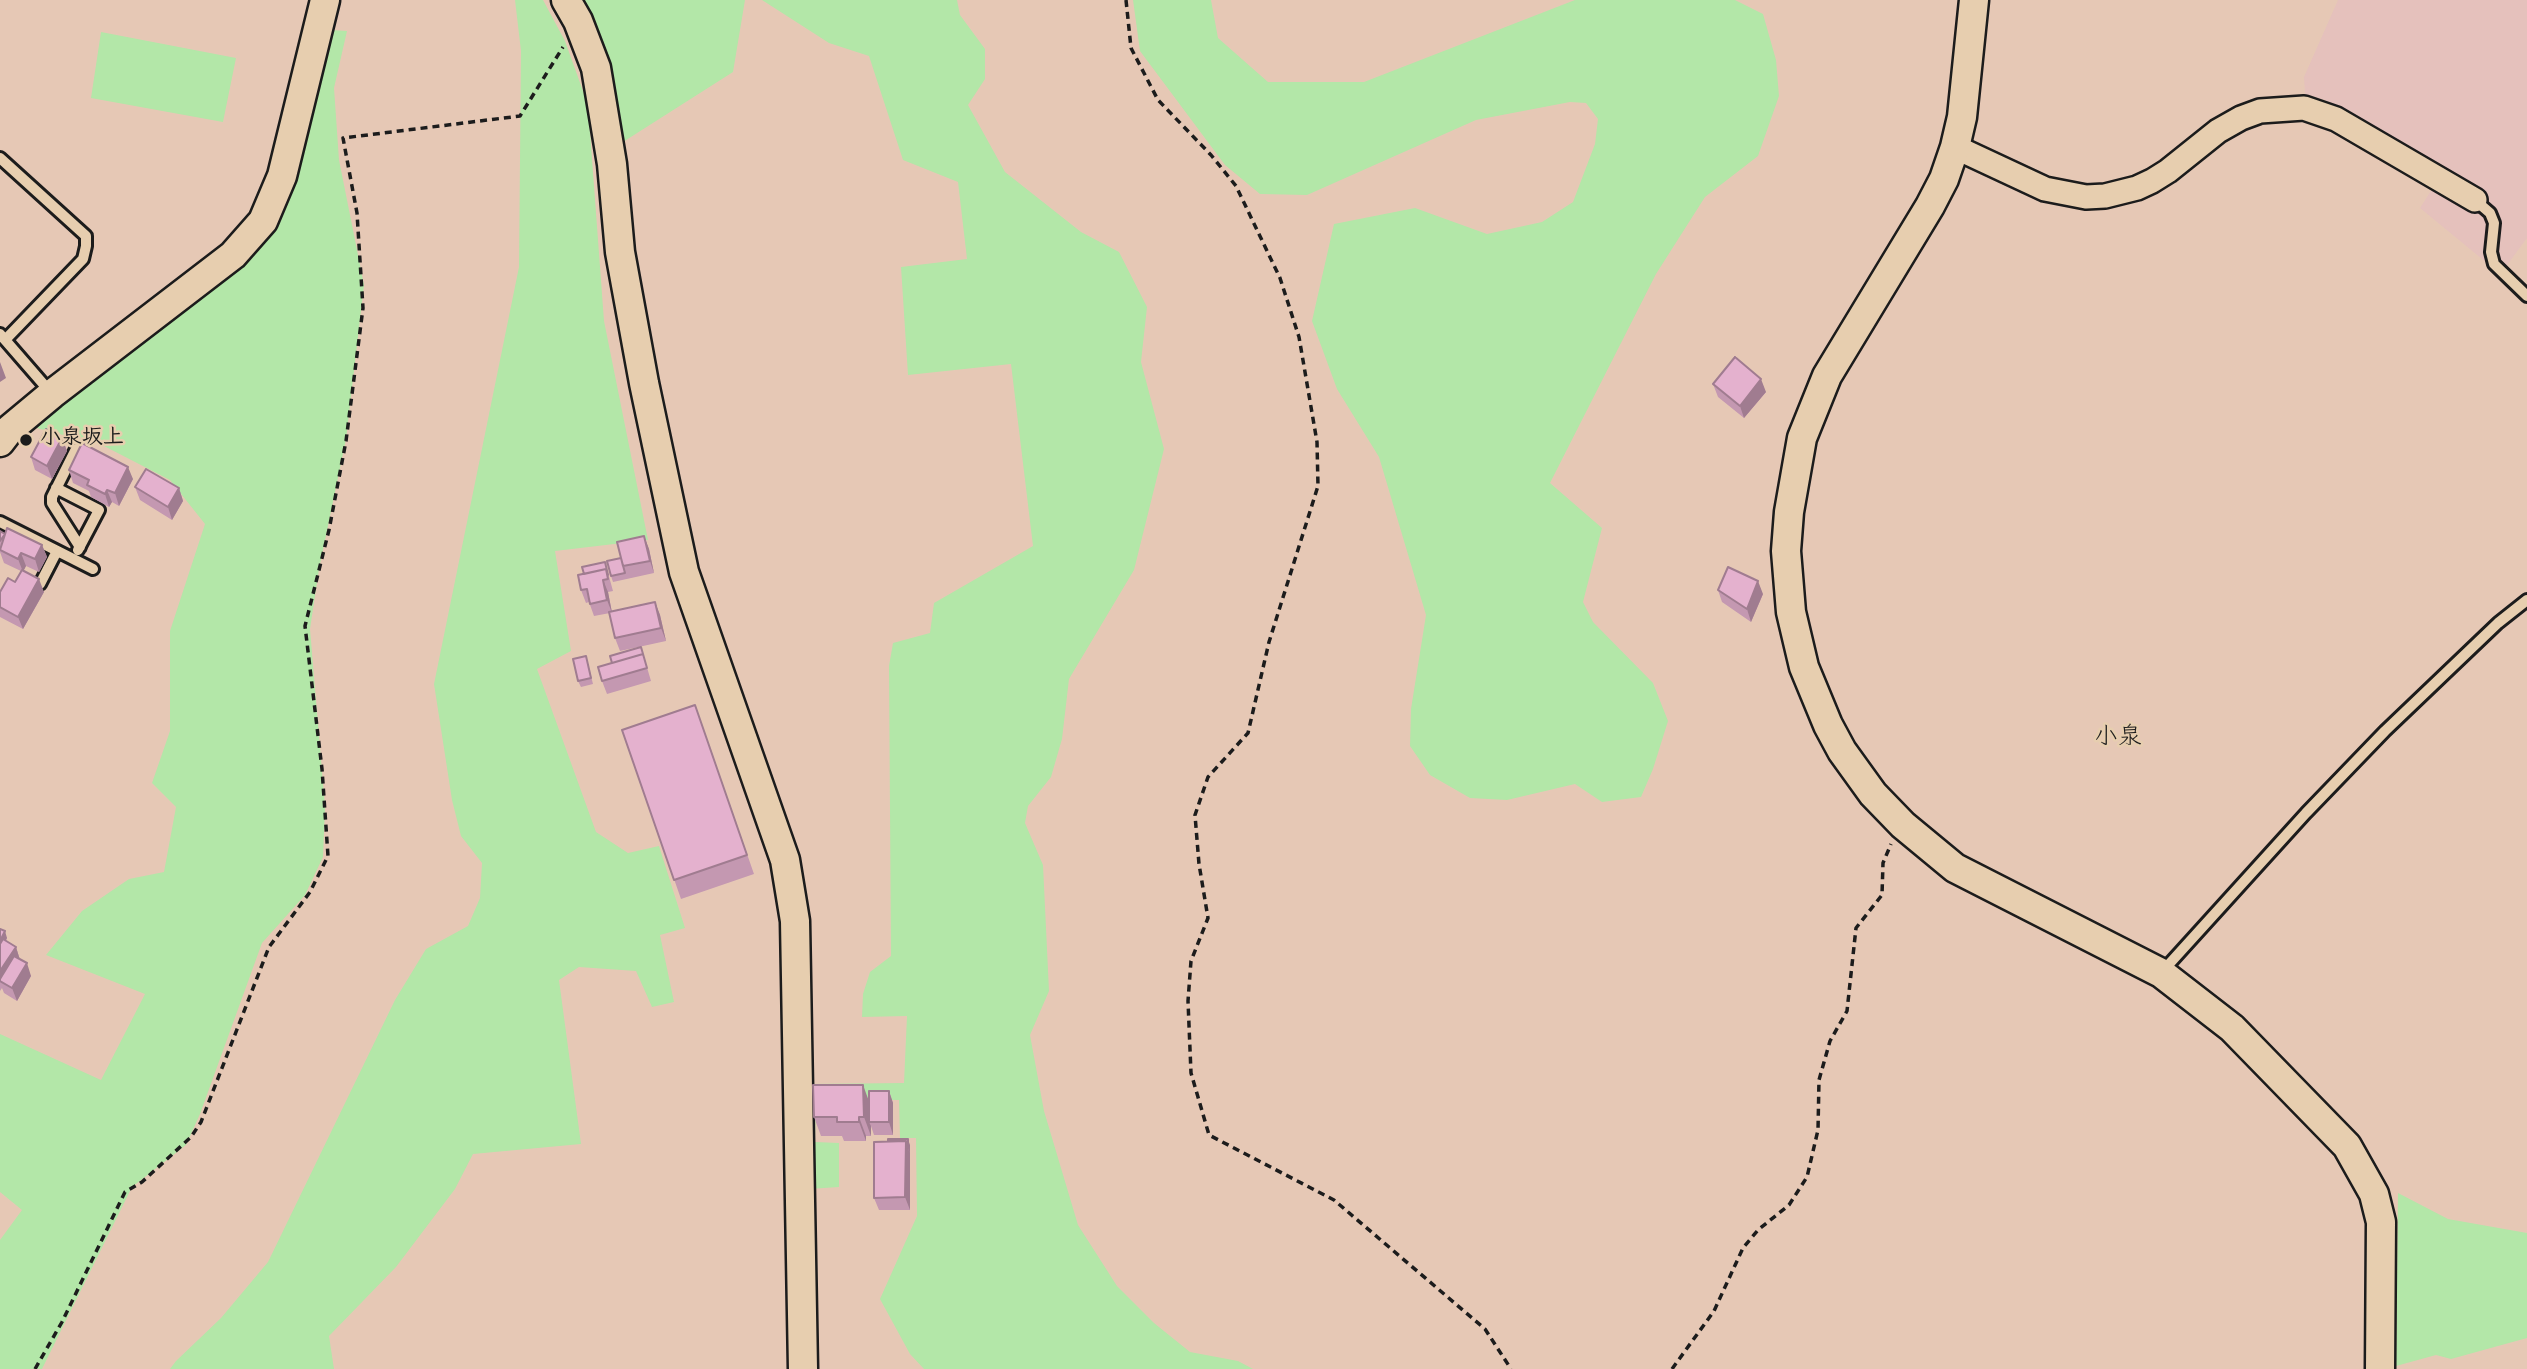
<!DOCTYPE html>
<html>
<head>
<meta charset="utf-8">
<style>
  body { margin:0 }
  canvas { display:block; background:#e6c8b5 }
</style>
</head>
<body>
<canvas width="2527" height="1369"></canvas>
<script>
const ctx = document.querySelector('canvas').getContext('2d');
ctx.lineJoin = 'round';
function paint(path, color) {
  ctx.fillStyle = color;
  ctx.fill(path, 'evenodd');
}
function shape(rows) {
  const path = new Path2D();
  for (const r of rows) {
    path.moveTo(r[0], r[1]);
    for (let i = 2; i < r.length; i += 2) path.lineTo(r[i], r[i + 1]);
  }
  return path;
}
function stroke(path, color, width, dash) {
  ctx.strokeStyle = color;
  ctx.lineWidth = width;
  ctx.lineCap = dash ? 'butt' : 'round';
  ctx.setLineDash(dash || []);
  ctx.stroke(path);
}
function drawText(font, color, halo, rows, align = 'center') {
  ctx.font = font + ' "Gochi Hand","Klee One",sans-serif';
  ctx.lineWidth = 5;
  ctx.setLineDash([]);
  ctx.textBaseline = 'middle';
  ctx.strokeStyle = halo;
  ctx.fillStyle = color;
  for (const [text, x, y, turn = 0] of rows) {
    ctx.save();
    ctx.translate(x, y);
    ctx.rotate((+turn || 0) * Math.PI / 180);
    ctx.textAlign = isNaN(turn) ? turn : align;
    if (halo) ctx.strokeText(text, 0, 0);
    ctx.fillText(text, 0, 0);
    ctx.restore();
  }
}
const built = shape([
  [2338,0,2527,0,2527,238,2505,268,2499,273,2420,208,2446,167,2325,100,2305,94,2304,77]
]);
const green = shape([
  [515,0,543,0,565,41,588,105,604,321,648,540,555,551,571,651,537,669,596,832,628,853,659,846,685,928,660,935,674,1002,652,1007,636,971,579,967,559,980,581,1144,473,1154,455,1189,396,1267,329,1336,334,1369,170,1369,176,1361,221,1318,268,1262,395,1000,426,949,468,926,480,898,482,863,461,836,452,800,434,684,519,267,521,51],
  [576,0,745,0,733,72,623,142,601,44],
  [762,0,957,0,960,15,985,49,985,79,968,105,1005,172,1081,232,1119,252,1147,307,1141,362,1164,449,1134,570,1069,679,1062,739,1051,777,1028,806,1025,823,1043,865,1049,991,1030,1035,1044,1111,1078,1225,1117,1286,1154,1323,1190,1352,1238,1361,1253,1369,924,1369,910,1354,880,1299,917,1216,916,1138,900,1138,899,1100,816,1099,815,1142,839,1143,839,1187,809,1189,809,1084,904,1083,907,1016,862,1017,863,994,870,972,891,956,889,666,893,643,930,633,934,603,1033,546,1011,364,908,375,901,267,967,259,958,182,903,160,869,56,829,43],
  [1133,0,1211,0,1218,38,1268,82,1364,82,1575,0,1735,0,1763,14,1776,60,1779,96,1758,156,1705,197,1656,274,1550,483,1602,528,1583,602,1593,622,1653,683,1668,721,1653,769,1641,797,1602,802,1575,784,1507,800,1470,798,1430,775,1410,746,1411,709,1426,615,1379,457,1337,389,1312,321,1334,224,1415,208,1487,234,1542,222,1573,202,1595,144,1598,119,1586,103,1570,102,1476,120,1307,195,1260,194,1225,165,1140,51],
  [331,30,347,31,334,88,339,160,364,285,346,439,319,569,310,629,325,807,323,857,305,895,262,943,200,1114,186,1145,132,1187,42,1369,0,1369,0,1240,22,1210,0,1192,0,1034,101,1080,145,994,46,955,82,911,129,879,164,872,176,807,152,783,170,731,170,631,205,524,170,480,104,446,33,427,255,253,289,194],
  [101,32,236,58,223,122,91,98],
  [2398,1193,2448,1219,2527,1233,2527,1338,2451,1359,2436,1355,2396,1366]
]);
const path = shape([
  [1126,0,1131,48,1158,100,1211,155,1236,186,1280,278,1299,337,1317,442,1318,486,1269,642,1248,733,1208,777,1195,815,1199,864,1208,918,1191,961,1188,1001,1191,1073,1209,1135,1334,1200,1485,1329,1511,1369],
  [35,1369,62,1322,125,1192,142,1182,191,1137,201,1122,269,947,310,892,328,856,322,769,305,626,329,530,346,441,363,308,357,213,343,138,520,116,563,47],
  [1672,1369,1714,1311,1743,1248,1758,1230,1789,1205,1807,1177,1818,1130,1819,1080,1830,1041,1847,1011,1856,928,1882,895,1883,863,1891,844]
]);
const service = shape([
  [0,158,86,236,86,246,83,259,5,340],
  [2475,200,2490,213,2494,223,2491,252,2494,264,2527,296],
  [0,334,52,394],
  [76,449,52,497,52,503,80,547],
  [56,488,99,510,78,550],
  [0,522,93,569],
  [40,584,57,551],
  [2161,973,2306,813,2385,731,2498,623,2527,600]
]);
const minor = shape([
  [1955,147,2045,189,2086,197,2105,196,2137,188,2152,181,2168,171,2218,131,2241,118,2260,111,2304,108,2336,119,2475,200]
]);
const tertiary = shape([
  [566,0,578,21,596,68,612,164,620,252,644,383,684,572,785,860,795,921,803,1369],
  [1974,0,1962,117,1955,147,1944,179,1930,206,1827,376,1802,438,1789,512,1786,551,1791,612,1804,667,1828,725,1842,751,1873,794,1903,825,1955,868,2161,973,2232,1028,2347,1146,2374,1194,2381,1222,2380,1369],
  [0,442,10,429,52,394,233,255,263,221,282,176,325,0]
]);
const wall = shape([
  [1713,384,1766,392,1744,418,1718,397],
  [62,438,67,451,52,479,35,470,31,457],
  [69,470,133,479,119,506,112,502,109,507,91,497,89,491,73,483],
  [135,487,179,488,183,501,172,520,140,500],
  [0,531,5,534,42,545,47,557,39,572,26,566,23,571,44,592,23,629,0,617,0,592,15,582,21,571,4,563,0,552],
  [644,536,649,549,654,573,613,582,611,576,621,558],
  [605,562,613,591,608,592,612,612,655,602,660,615,666,641,620,651,615,638,610,613,594,616,589,602,586,603,581,590,584,574],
  [1718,590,1763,594,1751,622,1722,602],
  [641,647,651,681,607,694,602,681,612,663],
  [586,656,593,684,581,687,578,681],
  [695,705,754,874,681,899,622,730],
  [0,929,7,938,6,941,16,947,20,960,31,976,17,1001,4,993,2,988,0,991],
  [889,1091,893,1103,893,1135,874,1135,871,1126,871,1136,866,1136,866,1141,844,1141,842,1136,821,1136,814,1117,869,1100],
  [910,1145,910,1210,879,1210,874,1198]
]);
const shadedWall = shape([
  [0,362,6,378,0,382],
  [1761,379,1766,392,1744,418,1740,406],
  [62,438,67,451,52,479,47,466],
  [128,467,133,479,119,506,115,493],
  [179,488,183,501,172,520,168,507],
  [107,490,112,502,109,507,105,494],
  [644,536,649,549,654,573,650,561],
  [42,545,47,557,39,572,35,559],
  [21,553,26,566,23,572,18,559],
  [39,579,44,592,23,629,18,617],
  [603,580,608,592,612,613,607,600],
  [1758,581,1763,594,1751,622,1747,609],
  [655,602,660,615,666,641,661,628],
  [5,931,7,938,2,947,0,941],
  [16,947,20,960,0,981,0,971],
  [27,963,31,976,17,1001,12,988],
  [863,1085,870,1104,869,1122,871,1126,871,1136,864,1117],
  [889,1091,893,1103,893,1135,889,1122],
  [859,1117,866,1136,866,1141,859,1122],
  [908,1139,910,1145,910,1154,908,1148],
  [906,1141,910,1154,910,1210,905,1197]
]);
const building = shape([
  [1735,357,1761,379,1740,406,1713,384,1735,357],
  [46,429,62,438,47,466,31,457,46,429],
  [82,443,128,467,115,493,107,490,105,494,87,485,89,480,69,470,82,443],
  [146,469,179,488,168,507,135,487,146,469],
  [7,528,42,545,35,559,21,553,18,559,0,550,7,528],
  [0,531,5,534,0,541,0,531],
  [644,536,650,561,623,566,617,542,644,536],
  [621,558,625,573,611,576,607,561,621,558],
  [605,562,608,575,606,569,584,574,582,567,605,562],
  [1728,567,1758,581,1747,609,1718,590,1728,567],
  [606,569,608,579,603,580,607,600,590,604,587,589,581,590,578,575,606,569],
  [22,570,39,579,18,617,0,607,0,592,8,578,15,582,22,570],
  [655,602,661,628,615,638,609,612,655,602],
  [641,647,643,654,612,663,610,656,641,647],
  [643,654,647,668,602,681,598,667,643,654],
  [586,656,591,678,578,681,573,659,586,656],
  [695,705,747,855,674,880,622,730,695,705],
  [0,929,5,931,0,941,0,929],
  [3,939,16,947,0,971,0,944,3,939],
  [14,956,27,963,12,988,0,981,0,979,14,956],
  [813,1085,863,1085,864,1117,859,1117,859,1122,837,1122,837,1117,814,1117,813,1085],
  [869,1091,889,1091,889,1122,869,1122,869,1091],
  [888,1139,908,1139,908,1148,906,1141,888,1141,888,1139],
  [906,1141,905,1197,874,1198,874,1142,906,1141]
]);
const markers = [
  [26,440,7,"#1c1c1c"]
];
const poiNames = [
  ["小泉坂上",40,440]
];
const quarterNames = [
  ["小泉",2118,739]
];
paint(built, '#e5c1bc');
paint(green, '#b3e7a8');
stroke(service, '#1c1c1c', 16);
stroke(minor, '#1c1c1c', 28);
stroke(tertiary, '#1c1c1c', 33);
stroke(path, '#1c1c1c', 3.5, [7, 5]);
stroke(service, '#e7ceaf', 10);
stroke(minor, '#e7ceaf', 23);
stroke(tertiary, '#e7ceaf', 28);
paint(wall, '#c498b1');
paint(shadedWall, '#a07c90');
paint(building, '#e4b1ce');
stroke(building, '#a07c90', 2);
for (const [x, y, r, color] of markers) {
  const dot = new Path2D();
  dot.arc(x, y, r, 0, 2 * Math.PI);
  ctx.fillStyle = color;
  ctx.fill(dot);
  stroke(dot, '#e7ceaf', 2.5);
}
drawText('bold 21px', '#1c1c1c', '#e7ceaf', poiNames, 'left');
drawText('24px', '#1c1c1c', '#e7ceaf', quarterNames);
</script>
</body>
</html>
